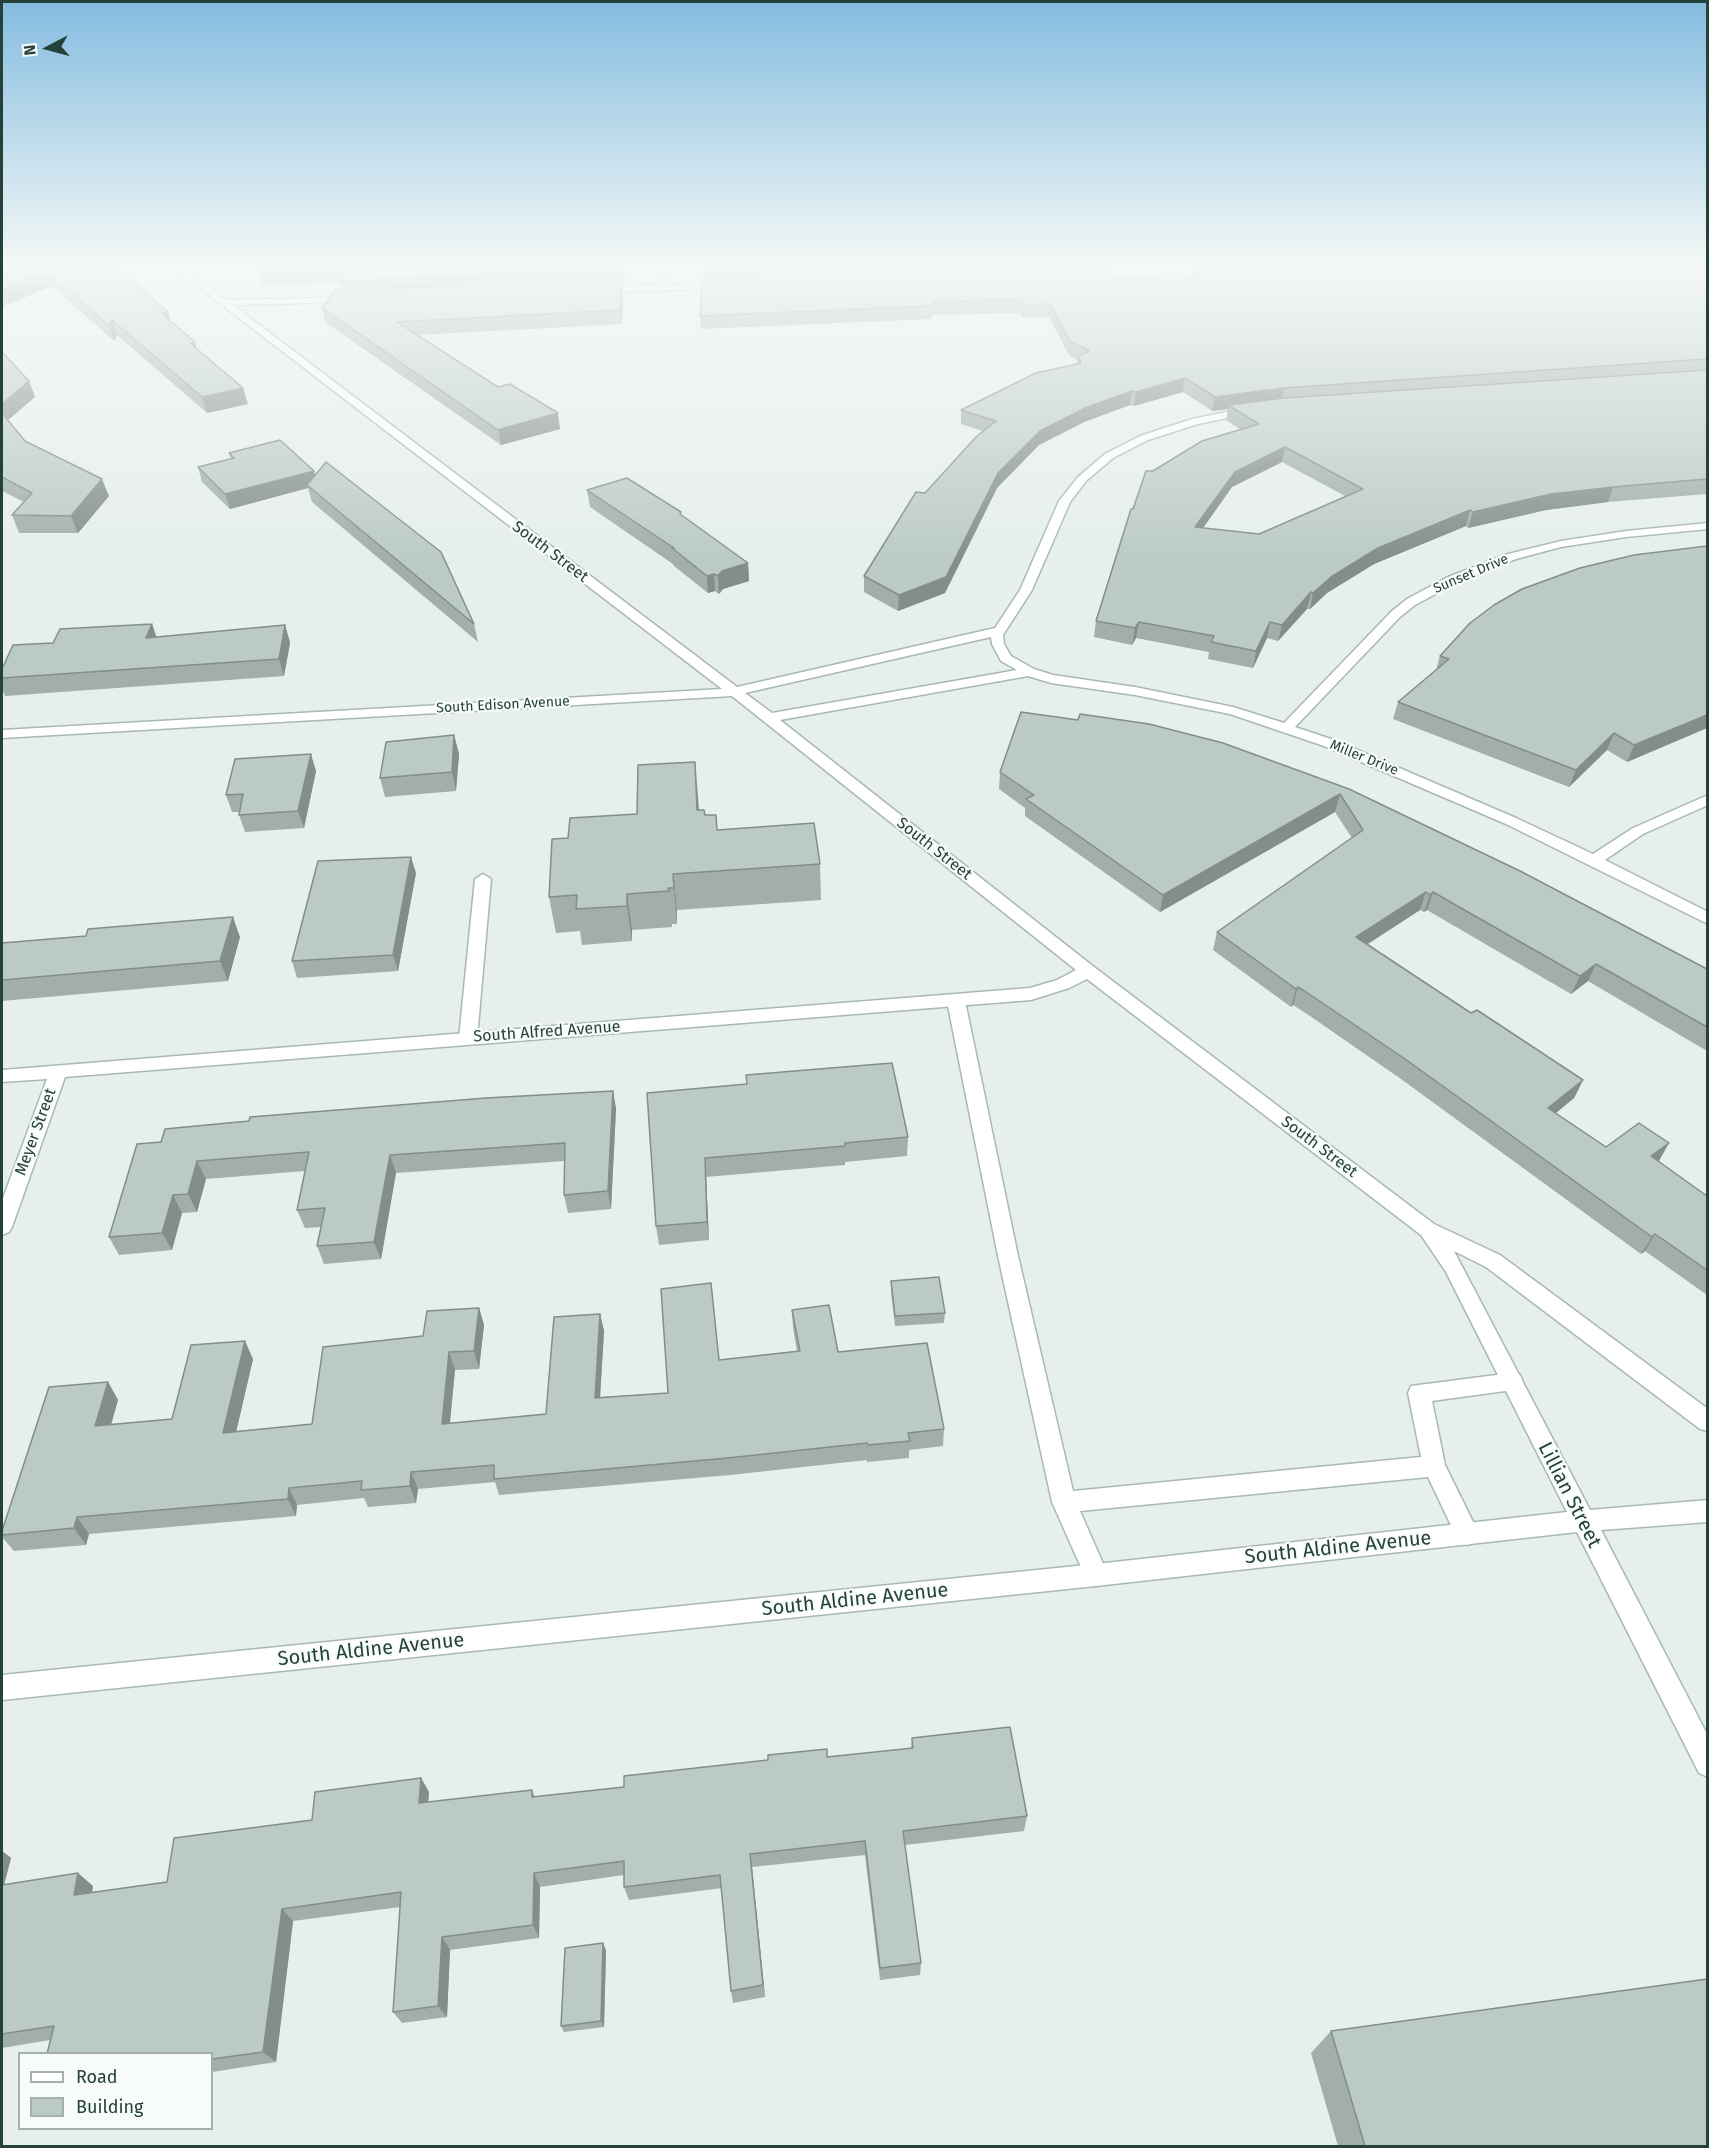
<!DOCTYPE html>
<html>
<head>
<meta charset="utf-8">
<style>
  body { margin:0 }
  #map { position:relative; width:1709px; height:2148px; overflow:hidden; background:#e6efeb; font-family:"Fira Sans",sans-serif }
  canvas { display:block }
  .frame { position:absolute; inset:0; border:3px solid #24423a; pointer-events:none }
  .legend { position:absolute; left:18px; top:2052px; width:195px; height:78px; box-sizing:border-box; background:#f7fbf9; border:2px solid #a3b1ad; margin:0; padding:8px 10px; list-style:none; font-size:18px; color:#24423a }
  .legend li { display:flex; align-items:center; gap:12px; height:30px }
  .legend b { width:30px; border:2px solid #a3b1ad }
  .north { position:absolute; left:18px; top:18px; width:60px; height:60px; -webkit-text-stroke:4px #f7fbf9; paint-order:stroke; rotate:264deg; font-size:16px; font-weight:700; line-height:24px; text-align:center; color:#24423a }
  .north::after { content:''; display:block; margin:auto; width:21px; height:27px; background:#24423a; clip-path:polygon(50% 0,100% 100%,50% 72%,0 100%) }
</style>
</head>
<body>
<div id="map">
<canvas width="1709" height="2148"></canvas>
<div class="frame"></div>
<ul class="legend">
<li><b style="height:8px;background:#fff"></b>Road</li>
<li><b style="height:16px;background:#bbcac4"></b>Building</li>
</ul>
<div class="north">N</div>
</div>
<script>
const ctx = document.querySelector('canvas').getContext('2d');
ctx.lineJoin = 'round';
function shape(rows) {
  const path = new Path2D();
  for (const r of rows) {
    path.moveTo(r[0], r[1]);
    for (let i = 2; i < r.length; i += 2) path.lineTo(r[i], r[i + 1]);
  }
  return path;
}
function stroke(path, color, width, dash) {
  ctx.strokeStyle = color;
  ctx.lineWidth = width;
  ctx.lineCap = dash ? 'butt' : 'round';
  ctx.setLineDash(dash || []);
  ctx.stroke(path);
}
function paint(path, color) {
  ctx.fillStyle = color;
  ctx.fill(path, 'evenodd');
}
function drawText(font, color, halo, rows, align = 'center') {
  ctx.font = font + ' "Fira Sans",sans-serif';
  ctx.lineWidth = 4.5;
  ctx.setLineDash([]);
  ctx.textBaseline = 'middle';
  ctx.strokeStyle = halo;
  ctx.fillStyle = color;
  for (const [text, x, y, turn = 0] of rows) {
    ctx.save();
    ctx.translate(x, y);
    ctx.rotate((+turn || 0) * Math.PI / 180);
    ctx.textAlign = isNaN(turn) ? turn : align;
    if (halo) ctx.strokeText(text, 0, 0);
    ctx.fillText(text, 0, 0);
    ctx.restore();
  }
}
const lane = shape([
  [483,874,491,879,477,1038,474,1042,468,1044,462,1042,459,1038,475,879,483,874],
  [956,995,962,997,965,1001,1018,1256,1073,1491,1421,1457,1408,1393,1411,1386,1512,1373,1520,1375,1523,1382,1520,1389,1432,1401,1445,1465,1479,1534,1475,1542,1467,1545,1459,1542,1428,1477,1080,1511,1108,1575,1104,1583,1096,1586,1088,1583,1052,1502,998,1256,947,1001,950,997,956,995]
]);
const street = shape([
  [166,262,175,262,226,300,356,297,356,301,353,302,233,305,737,687,995,628,1020,590,1059,501,1078,477,1105,454,1140,436,1192,419,1252,407,1257,410,1256,412,1198,424,1148,440,1113,458,1086,481,1070,502,1032,590,1003,635,1004,644,1011,656,1034,669,1053,675,1135,687,1233,707,1284,723,1392,611,1407,599,1448,577,1508,554,1561,541,1626,531,1708,523,1708,529,1626,537,1561,547,1516,559,1456,583,1415,605,1400,617,1295,727,1334,740,1516,818,1593,854,1633,828,1708,795,1708,805,1643,834,1605,860,1708,912,1708,924,1506,824,1324,746,1230,714,1135,695,1051,683,1028,676,780,720,1094,967,1434,1224,1500,1255,1708,1409,1708,1431,1700,1429,1486,1267,1454,1251,1590,1510,1708,1500,1708,1522,1601,1530,1708,1736,1708,1777,1699,1773,1577,1532,1096,1586,2,1700,2,1675,1096,1564,1567,1512,1446,1272,1421,1235,1087,979,1069,988,1031,1000,65,1077,12,1227,9,1232,2,1235,2,1201,47,1079,2,1082,2,1070,1030,988,1057,980,1076,970,732,696,2,738,2,730,722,689,166,262],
  [991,637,992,644,1001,661,1017,670,772,713,745,693,991,637],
  [661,262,669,262,668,285,724,282,728,285,724,288,599,293,595,290,599,287,660,285,661,262],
  [1216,266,1219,266,1219,270,1088,276,1084,273,1088,270,1216,266]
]);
const wall = shape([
  [2,262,110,262,168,312,171,322,248,404,207,413,117,335,114,341,52,286,6,305,2,310],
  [246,262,625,262,624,284,622,284,623,293,622,324,417,335,560,429,501,445,325,322,322,308,342,289,340,283,261,286,258,273,261,268,248,269],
  [703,262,1098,262,1098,264,1116,278,1193,276,1191,273,1192,264,1184,264,1182,262,1707,262,1707,494,1608,502,1546,510,1468,528,1466,526,1374,564,1327,593,1310,609,1307,609,1278,641,1267,638,1253,668,1208,659,1209,652,1136,638,1132,645,1094,637,1096,621,1133,509,1153,471,1241,430,1226,420,1228,409,1212,411,1183,392,1134,406,1130,405,1084,422,1039,445,997,488,945,593,898,611,864,592,864,576,925,493,983,431,961,424,961,410,1077,364,1077,360,1069,355,1049,317,1023,318,1020,313,933,315,932,319,701,329,700,316,703,278],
  [1282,462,1345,496,1259,534,1203,528,1232,487],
  [2,351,29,381,35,397,8,420,25,441,109,496,78,533,19,533,12,515,24,502,2,491],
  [229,453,315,476,474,624,478,642,312,502,308,488,230,509,202,482,198,467,231,459],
  [587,490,681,515,748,563,749,581,723,589,719,594,715,591,708,593,674,566,673,564,590,507],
  [1707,546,1707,728,1627,762,1607,750,1569,787,1393,719,1398,702,1436,670,1440,656],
  [152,624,156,637,285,625,290,643,284,676,5,696,2,688,2,669,53,643],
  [454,735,459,754,456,791,385,797,380,778],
  [316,771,304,828,245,832,239,815,240,812,232,812,226,795],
  [1000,772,1349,789,1707,969,1707,1051,1588,981,1571,994,1427,910,1424,912,1420,910,1367,944,1471,1013,1583,1080,1574,1098,1556,1113,1606,1147,1658,1161,1707,1196,1707,1295,1645,1251,1641,1254,1401,1079,1310,1016,1293,1005,1291,1007,1213,950,1217,932,1352,838,1335,812,1160,912,1025,816,1025,808,999,789],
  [698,797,699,810,705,815,717,830,820,864,821,900,677,910,677,924,672,924,672,927,632,930,632,941,582,945,580,931,556,933,549,897,568,838,637,814],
  [416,873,398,971,297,978,292,961],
  [240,937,228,981,2,1001,2,943],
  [613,1091,616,1109,611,1209,568,1213,564,1195,565,1161,396,1173,381,1259,324,1264,317,1246,321,1227,305,1228,297,1210,305,1171,206,1179,197,1212,182,1213,172,1250,119,1255,109,1237,161,1142],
  [647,1093,908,1137,907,1156,845,1162,845,1165,706,1177,709,1240,659,1245,656,1226],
  [891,1281,945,1313,944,1323,895,1326,891,1291],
  [479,1308,484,1325,479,1369,455,1370,450,1423,546,1414,600,1314,604,1331,600,1397,668,1393,719,1360,797,1351,793,1328,792,1310,838,1352,944,1429,943,1446,909,1450,909,1458,867,1462,867,1460,730,1475,499,1495,495,1482,418,1489,416,1503,368,1507,364,1498,297,1505,296,1516,89,1534,86,1545,14,1551,2,1537,2,1531,108,1382,118,1400,111,1424,172,1419,253,1359,236,1431,312,1424,423,1336],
  [912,1738,1027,1816,1024,1831,905,1845,921,1963,920,1975,880,1980,865,1855,752,1867,765,1997,733,2003,731,1991,722,1888,629,1900,624,1887,624,1875,540,1887,539,1938,450,1950,447,2017,402,2023,393,2012,400,1907,293,1921,276,2062,212,2072,212,2054,50,2040,2,2048,2,1851,11,1858,4,1884,93,1886,92,1892,167,1882,312,1820,421,1778,429,1792,428,1802,532,1790,535,1797,624,1787,827,1757,911,1748],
  [606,1950,604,2027,564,2032,561,2026],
  [1331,2031,1707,2146,1338,2146,1311,2053]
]);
const shadedWall = shape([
  [623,262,625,262,624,284,623,271],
  [46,271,52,286,6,305,2,310,2,290],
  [622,280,623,293,622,324,620,310],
  [168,312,173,327,161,313],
  [112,320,117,335,114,341,109,326],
  [195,342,200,358,190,343],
  [1185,378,1183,392,1134,406,1136,392],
  [29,381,35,397,3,424,2,420,2,404],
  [243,388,248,404,207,413,202,397],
  [1284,388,1281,402,1228,405,1228,409,1212,411,1215,397],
  [1132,391,1130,405,1084,422,1039,445,997,488,945,593,898,611,899,595,998,473,1040,431,1085,408],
  [558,413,560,429,501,445,498,430],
  [1285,447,1282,462,1232,487,1193,542,1195,527,1235,472],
  [314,471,318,486,307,485,308,488,230,509,225,494],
  [102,479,109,496,78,533,71,516],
  [1613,487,1608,502,1546,510,1468,528,1473,512,1551,494],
  [1470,510,1466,526,1374,564,1327,593,1310,609,1313,593,1331,577,1378,548],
  [748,563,749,581,723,589,719,594,718,576,722,571],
  [714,574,715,591,708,593,707,576],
  [1311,592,1307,609,1278,641,1282,625],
  [1139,622,1136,638,1132,645,1135,628],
  [1270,622,1267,638,1253,668,1256,651],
  [152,624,158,641,146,638],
  [285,625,290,643,284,676,279,659],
  [1707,715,1707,728,1627,762,1634,745],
  [1614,733,1607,750,1569,787,1576,770],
  [454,735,459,754,456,791,452,772],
  [311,754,316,771,304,828,298,811],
  [695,762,698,797,700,845,697,810],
  [1340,794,1335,812,1160,912,1163,895],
  [411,857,416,873,398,971,393,955],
  [673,874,677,910,677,924,674,888],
  [1426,892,1420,910,1351,955,1356,937],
  [1433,892,1427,910,1424,912,1430,895],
  [627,894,632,930,632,941,627,906],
  [233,917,240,937,228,981,220,961],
  [1596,964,1588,981,1571,994,1580,976],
  [1298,987,1293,1005,1291,1007,1296,989],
  [1583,1080,1574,1098,1540,1126,1548,1108],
  [613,1091,616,1109,611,1209,608,1191],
  [1669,1143,1659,1161,1641,1174,1651,1156],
  [390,1155,396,1173,381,1259,374,1242],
  [705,1158,706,1177,709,1240,707,1222],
  [197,1161,206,1179,197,1212,188,1194],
  [173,1195,182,1213,172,1250,162,1233],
  [1655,1234,1645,1251,1641,1254,1652,1237],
  [479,1308,484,1325,479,1369,474,1351],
  [600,1314,604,1331,599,1415,595,1398],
  [245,1341,253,1359,232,1450,223,1433],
  [449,1352,455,1370,448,1441,442,1424],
  [108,1382,118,1400,106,1443,95,1426],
  [411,1472,418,1489,416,1503,410,1486],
  [289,1488,297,1505,296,1516,288,1499],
  [77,1517,89,1534,86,1545,74,1528],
  [421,1778,429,1792,427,1818,419,1803],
  [2,1851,11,1858,2,1893],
  [750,1854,752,1867,765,1997,763,1985],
  [78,1873,93,1886,89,1908,74,1895],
  [534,1873,540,1887,539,1938,533,1925],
  [282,1909,293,1921,276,2062,263,2052],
  [442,1937,450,1950,447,2017,438,2006],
  [603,1943,606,1950,604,2027,601,2021]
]);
const building = shape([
  [2,262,110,262,168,312,161,313,195,342,190,343,243,388,202,397,112,320,109,326,46,271,2,290,2,262],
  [264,262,623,262,623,271,340,281,344,270,258,273,264,262],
  [703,262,876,262,702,268,703,262],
  [1194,262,1707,262,1707,359,1284,388,1215,397,1185,378,1136,392,1132,391,1085,408,1040,431,998,473,946,577,899,595,864,576,916,492,925,493,976,437,996,421,961,410,1036,373,1081,363,1078,356,1089,351,1070,341,1050,304,1024,305,1021,299,932,302,933,306,700,316,702,278,1105,264,1116,278,1205,276,1194,262],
  [622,280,620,310,397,322,498,387,510,384,558,413,498,430,322,308,335,290,622,280],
  [2,352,29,381,2,404,2,352],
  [1707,370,1707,479,1613,487,1551,494,1473,512,1470,510,1378,548,1331,577,1313,593,1311,592,1282,625,1270,622,1256,651,1211,642,1214,636,1139,622,1135,628,1096,621,1131,509,1133,509,1146,471,1153,471,1202,441,1259,424,1228,405,1284,398,1707,370],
  [1285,447,1363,489,1259,534,1195,527,1235,472,1285,447],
  [2,413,25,441,102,479,71,516,12,515,32,493,2,477,2,413],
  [280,440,314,471,225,494,198,467,234,458,229,453,280,440],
  [326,462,441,552,474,624,307,485,326,462],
  [627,478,681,512,680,514,748,563,722,571,718,576,714,574,707,576,672,548,674,548,587,490,627,478],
  [1707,546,1707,715,1634,745,1614,733,1576,770,1398,702,1449,659,1440,656,1470,623,1494,605,1522,589,1580,568,1634,555,1707,546],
  [152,624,146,638,285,625,279,659,2,678,2,669,13,645,53,643,60,629,152,624],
  [1021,712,1078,720,1080,714,1149,724,1223,743,1349,789,1520,871,1707,969,1707,1027,1596,964,1580,976,1433,892,1430,895,1426,892,1356,937,1471,1013,1477,1010,1583,1080,1548,1108,1606,1147,1639,1123,1669,1143,1651,1156,1707,1196,1707,1270,1655,1234,1652,1237,1408,1061,1315,998,1298,987,1296,989,1217,932,1363,830,1340,794,1163,895,1026,799,1034,795,1000,772,1021,712],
  [454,735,452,772,380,778,386,742,454,735],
  [311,754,298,811,239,815,243,794,226,795,235,759,311,754],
  [695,762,697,810,704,810,705,815,716,815,717,830,814,823,820,864,673,874,674,888,668,888,669,891,627,894,627,906,576,909,577,895,549,897,552,839,568,838,570,818,637,814,638,765,695,762],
  [411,857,393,955,292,961,318,861,411,857],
  [233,917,220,961,2,980,2,943,86,936,88,929,233,917],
  [892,1063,908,1137,845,1143,845,1146,705,1158,707,1222,656,1226,647,1093,747,1084,746,1075,892,1063],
  [613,1091,608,1191,564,1195,565,1143,390,1155,374,1242,317,1246,325,1208,297,1210,309,1152,197,1161,188,1194,173,1195,162,1233,109,1237,137,1144,161,1142,165,1129,249,1121,250,1117,486,1098,613,1091],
  [939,1277,945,1313,895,1316,891,1281,939,1277],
  [711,1283,719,1360,800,1351,792,1310,829,1305,838,1352,927,1343,944,1429,908,1433,910,1441,868,1445,867,1443,728,1458,494,1479,494,1465,411,1472,410,1486,361,1490,362,1481,289,1488,288,1499,77,1517,74,1528,2,1535,2,1531,49,1387,108,1382,95,1426,172,1419,191,1345,245,1341,223,1433,312,1424,323,1347,423,1336,427,1311,479,1308,474,1351,449,1352,442,1424,546,1414,554,1317,600,1314,595,1398,668,1393,661,1289,711,1283],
  [1010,1727,1027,1816,903,1831,921,1963,880,1968,865,1841,750,1854,763,1985,731,1991,720,1875,624,1887,624,1861,534,1873,533,1925,442,1937,438,2006,393,2012,401,1892,282,1909,263,2052,212,2059,212,2054,47,2054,54,2026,2,2034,2,1885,78,1873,74,1895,167,1882,174,1838,312,1820,315,1792,421,1778,419,1803,532,1790,532,1797,624,1787,624,1776,768,1760,768,1755,827,1749,827,1757,913,1748,912,1738,1010,1727],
  [603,1943,601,2021,561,2026,565,1948,603,1943],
  [1707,1979,1707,2146,1365,2146,1331,2031,1707,1979]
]);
const farStreetnames = [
  ["Sunset Drive",1471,574,-23],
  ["South Edison Avenue",503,705,-3],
  ["Miller Drive",1364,758,22]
];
const streetNames = [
  ["South Street",550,552,37],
  ["South Street",934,849,38],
  ["South Alfred Avenue",547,1032,-4],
  ["Meyer Street",36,1132,-70],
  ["South Street",1319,1147,37]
];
const nearStreetnames = [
  ["Lillian Street",1569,1495,63],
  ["South Aldine Avenue",1338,1548,-6],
  ["South Aldine Avenue",855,1600,-6],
  ["South Aldine Avenue",371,1650,-6]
];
stroke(lane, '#a8b8b2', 3);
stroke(street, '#a8b8b2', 3);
paint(lane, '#fff');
paint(street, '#fff');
paint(wall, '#a1aea9');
paint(shadedWall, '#838d89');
paint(building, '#bbcac4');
stroke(building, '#838d89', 1.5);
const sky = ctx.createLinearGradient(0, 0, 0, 563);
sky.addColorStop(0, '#84bce0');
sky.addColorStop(0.47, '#f4f8f6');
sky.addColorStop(1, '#f4f8f600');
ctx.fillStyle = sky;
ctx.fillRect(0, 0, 1709, 563);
drawText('14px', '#24423a', '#f7fbf9', farStreetnames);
drawText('16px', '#24423a', '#f7fbf9', streetNames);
drawText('20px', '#24423a', '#f7fbf9', nearStreetnames);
</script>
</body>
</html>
